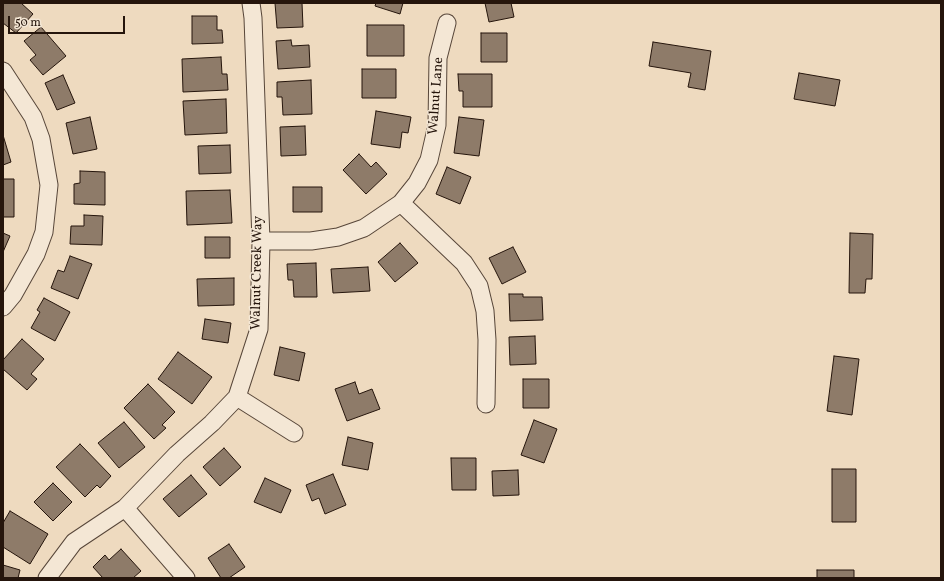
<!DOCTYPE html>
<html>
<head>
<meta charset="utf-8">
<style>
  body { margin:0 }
  #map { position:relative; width:944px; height:581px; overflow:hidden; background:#eedabf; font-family:Vollkorn,serif }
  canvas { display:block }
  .frame { position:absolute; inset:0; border:4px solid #25150c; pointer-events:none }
  .scale { position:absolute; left:8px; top:16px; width:117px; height:18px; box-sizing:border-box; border:2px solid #25150c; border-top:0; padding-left:5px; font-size:12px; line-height:14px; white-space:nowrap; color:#25150c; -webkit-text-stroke:3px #f4e7d5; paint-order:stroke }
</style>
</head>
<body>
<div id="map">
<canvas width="944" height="581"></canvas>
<div class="frame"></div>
<div class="scale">50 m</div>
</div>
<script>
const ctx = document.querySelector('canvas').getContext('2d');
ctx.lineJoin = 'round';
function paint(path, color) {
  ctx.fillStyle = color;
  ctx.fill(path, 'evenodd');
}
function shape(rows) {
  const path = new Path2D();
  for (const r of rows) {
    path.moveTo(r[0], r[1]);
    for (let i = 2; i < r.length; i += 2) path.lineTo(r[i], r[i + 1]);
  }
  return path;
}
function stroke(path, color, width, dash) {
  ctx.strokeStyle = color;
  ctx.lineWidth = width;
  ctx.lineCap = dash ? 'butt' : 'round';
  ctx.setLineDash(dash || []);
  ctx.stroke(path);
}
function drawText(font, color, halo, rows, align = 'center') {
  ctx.font = font + ' Vollkorn,serif';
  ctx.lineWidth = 3;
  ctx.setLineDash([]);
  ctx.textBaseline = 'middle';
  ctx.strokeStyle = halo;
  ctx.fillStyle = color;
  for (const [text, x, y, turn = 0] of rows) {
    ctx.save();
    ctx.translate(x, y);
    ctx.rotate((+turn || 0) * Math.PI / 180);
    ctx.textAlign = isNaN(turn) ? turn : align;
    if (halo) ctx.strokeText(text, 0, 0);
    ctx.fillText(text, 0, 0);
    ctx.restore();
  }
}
const building = shape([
  [3,3,21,3,33,14,16,33,3,23,3,3],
  [275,3,302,3,303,27,277,28,275,3],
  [376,3,403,3,400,14,375,6,376,3],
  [485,3,511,3,514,17,489,22,485,3],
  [192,16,217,16,217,30,222,30,223,43,192,44,192,16],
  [367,25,404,25,404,56,367,56,367,25],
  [41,27,66,56,43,75,30,60,36,55,24,41,41,27],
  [481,33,507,33,507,62,481,62,481,33],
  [291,40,292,46,309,45,310,67,278,69,276,41,291,40],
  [653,42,711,51,705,90,688,87,691,73,649,66,653,42],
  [221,57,222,74,227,74,228,90,183,92,182,59,221,57],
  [362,69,396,69,396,98,362,98,362,69],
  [799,73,840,80,835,106,794,99,799,73],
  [458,74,492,74,492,107,463,107,463,91,459,91,458,74],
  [63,75,75,103,57,110,45,83,63,75],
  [311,80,312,114,283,115,282,97,277,97,277,82,311,80],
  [226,99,227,133,185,135,183,101,226,99],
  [376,111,411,117,408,133,402,132,400,148,371,144,376,111],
  [90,117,97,149,73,154,66,123,90,117],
  [459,117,484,120,479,156,454,153,459,117],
  [305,126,306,155,281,156,280,127,305,126],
  [3,135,11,162,3,165,3,135],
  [230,145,231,173,199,174,198,146,230,145],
  [359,154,371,167,376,162,387,174,366,194,343,170,359,154],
  [447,167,471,177,460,204,436,194,447,167],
  [80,171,105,172,105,205,74,204,74,184,80,183,80,171],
  [3,179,14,179,14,217,3,217,3,179],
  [293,187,322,187,322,212,293,212,293,187],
  [230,190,232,223,187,225,186,191,230,190],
  [84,215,103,216,102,245,70,244,71,226,84,226,84,215],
  [3,233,10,236,3,252,3,233],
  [850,233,873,234,872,279,866,279,865,293,849,293,850,233],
  [205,237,230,237,230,258,205,258,205,237],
  [400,243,418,263,395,282,378,262,400,243],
  [513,247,526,272,502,284,489,258,513,247],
  [70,256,92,264,78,299,51,288,58,270,64,272,70,256],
  [316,263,317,297,294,297,293,280,288,280,287,264,316,263],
  [368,267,370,291,333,293,331,269,368,267],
  [234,278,234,305,198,306,197,279,234,278],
  [509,294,523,294,523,297,542,297,543,320,510,321,509,294],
  [44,298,70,312,55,341,31,328,40,312,37,310,44,298],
  [205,319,231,323,228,343,202,339,205,319],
  [535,336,536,364,510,365,509,337,535,336],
  [22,339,44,359,31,374,37,379,27,390,3,369,3,360,22,339],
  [280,347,305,353,299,381,274,375,280,347],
  [178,352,212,377,192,404,158,379,178,352],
  [834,356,859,359,852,415,827,411,834,356],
  [523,379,549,379,549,408,523,408,523,379],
  [355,382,359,394,372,389,380,409,347,421,335,389,355,382],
  [148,384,175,412,162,425,166,428,154,439,124,408,148,384],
  [534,420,557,429,544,463,521,455,534,420],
  [124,422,145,447,119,468,98,443,124,422],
  [348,437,373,443,368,470,342,465,348,437],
  [80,444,111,476,100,488,97,485,85,497,56,467,80,444],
  [224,448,241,467,220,486,203,467,224,448],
  [451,458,476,458,476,490,452,490,451,458],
  [832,469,856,469,856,522,832,522,832,469],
  [518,470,519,495,493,496,492,471,518,470],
  [333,474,346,505,325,514,319,498,312,501,306,485,333,474],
  [191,475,207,494,179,517,163,499,191,475],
  [265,478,291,490,281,513,254,502,265,478],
  [53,483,72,502,53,521,34,502,53,483],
  [10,511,48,534,30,564,3,547,3,523,10,511],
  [229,544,245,567,229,578,221,578,208,558,229,544],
  [121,549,141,571,133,578,103,578,93,567,105,555,109,560,121,549],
  [3,565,20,570,18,578,3,578,3,565],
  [817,570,854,570,854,578,817,578,817,570]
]);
const minor = shape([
  [3,71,33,117,41,139,49,185,44,232,36,254,13,295,3,307],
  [401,203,464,263,479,286,485,311,487,340,486,404],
  [261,241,311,241,338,237,364,228,401,203,417,183,429,160,437,125,438,58,447,23],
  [237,397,294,433],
  [125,508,186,578],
  [47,578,74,542,125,508,177,454,212,423,237,397,259,329,261,241,253,18,251,3]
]);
const streetNames = [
  ["Walnut Lane",437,96,-86],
  ["Walnut Creek Way",258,273,-89]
];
paint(building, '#8e7b69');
stroke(building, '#25150c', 1);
stroke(minor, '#574639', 19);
stroke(minor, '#f4e7d5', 17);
drawText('14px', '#25150c', '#f4e7d5', streetNames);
</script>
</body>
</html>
